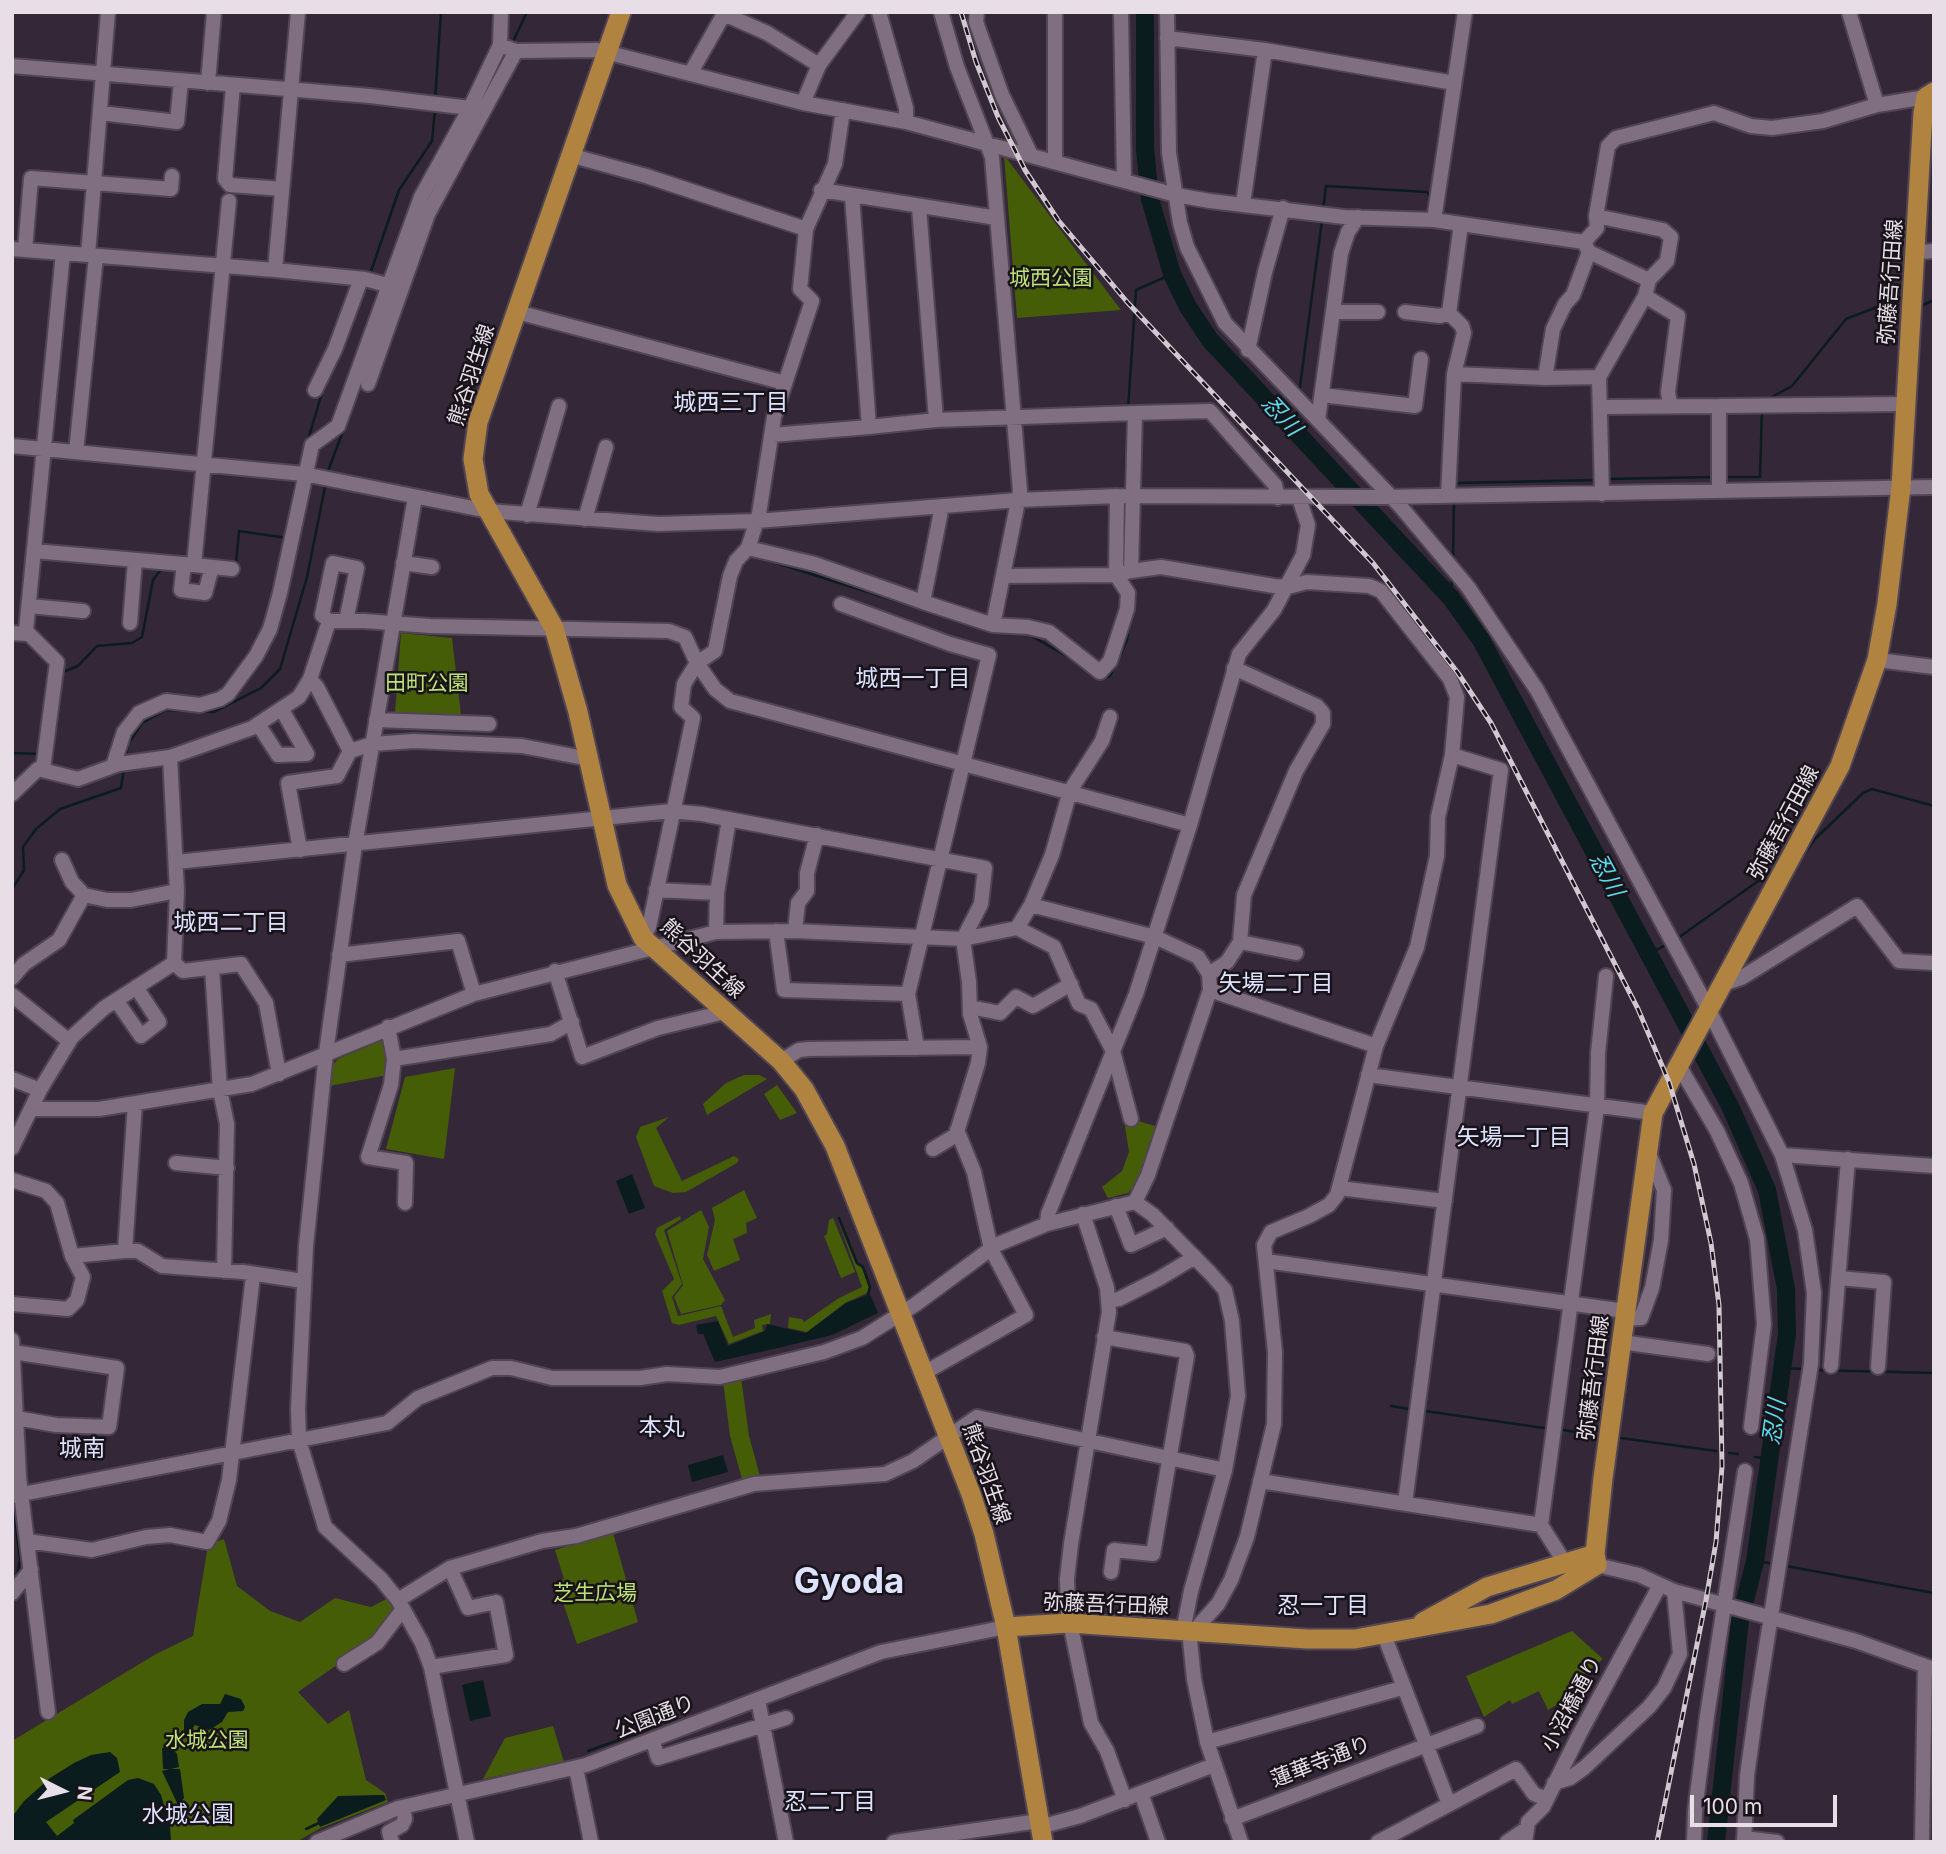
<!DOCTYPE html>
<html>
<head>
<meta charset="utf-8">
<style>
  body { margin:0 }
  #map { position:relative; width:1946px; height:1854px; overflow:hidden; background:#342737; font-family:Inter,sans-serif }
  canvas { display:block }
  .frame { position:absolute; inset:0; border:14px solid #e7dee8; pointer-events:none }
  .north { position:absolute; left:28px; top:1756px; width:70px; height:70px; -webkit-text-stroke:5px #181219; paint-order:stroke; rotate:96deg; font-size:19px; font-weight:700; line-height:28px; text-align:center; color:#e7dee8 }
  .north::after { content:''; display:block; margin:auto; width:24px; height:32px; background:#e7dee8; clip-path:polygon(50% 0,100% 100%,50% 72%,0 100%) }
  .scale { position:absolute; left:1690px; top:1795px; width:147px; height:32px; box-sizing:border-box; border:4px solid #e7dee8; border-top:0; padding-left:9px; font-size:21px; line-height:24px; white-space:nowrap; color:#e7dee8; -webkit-text-stroke:5px #181219; paint-order:stroke }
</style>
</head>
<body>
<div id="map">
<canvas width="1946" height="1854"></canvas>
<div class="frame"></div>
<div class="north">N</div>
<div class="scale">100 m</div>
</div>
<script>
const ctx = document.querySelector('canvas').getContext('2d');
ctx.lineJoin = 'round';
function paint(path, color) {
  ctx.fillStyle = color;
  ctx.fill(path, 'evenodd');
}
function shape(rows) {
  const path = new Path2D();
  for (const r of rows) {
    path.moveTo(r[0], r[1]);
    for (let i = 2; i < r.length; i += 2) path.lineTo(r[i], r[i + 1]);
  }
  return path;
}
function stroke(path, color, width, dash) {
  ctx.strokeStyle = color;
  ctx.lineWidth = width;
  ctx.lineCap = dash ? 'butt' : 'round';
  ctx.setLineDash(dash || []);
  ctx.stroke(path);
}
function drawText(font, color, halo, rows, align = 'center') {
  ctx.font = font + ' Inter,"Noto Sans JP",sans-serif';
  ctx.lineWidth = 5;
  ctx.setLineDash([]);
  ctx.textBaseline = 'middle';
  ctx.strokeStyle = halo;
  ctx.fillStyle = color;
  for (const [text, x, y, turn = 0] of rows) {
    ctx.save();
    ctx.translate(x, y);
    ctx.rotate((+turn || 0) * Math.PI / 180);
    ctx.textAlign = isNaN(turn) ? turn : align;
    if (halo) ctx.strokeText(text, 0, 0);
    ctx.fillText(text, 0, 0);
    ctx.restore();
  }
}
const green = shape([
  [1004,155,1121,310,1017,318],
  [401,633,452,638,461,715,395,713],
  [385,1039,388,1075,329,1086,331,1067,338,1059],
  [455,1068,444,1159,386,1149,405,1077],
  [744,1075,759,1075,767,1079,707,1115,703,1104,726,1083],
  [777,1085,797,1113,780,1120,764,1094],
  [669,1117,656,1128,682,1181,734,1156,739,1159,737,1163,686,1192,673,1193,654,1186,636,1137,640,1127],
  [1131,1119,1155,1126,1157,1130,1135,1185,1128,1193,1108,1198,1102,1187,1122,1171,1129,1152,1124,1120],
  [744,1190,757,1218,746,1223,747,1233,733,1239,740,1260,714,1271,707,1255,715,1220,712,1208],
  [701,1210,709,1227,703,1259,725,1300,721,1305,681,1314,674,1297,683,1285,667,1231],
  [680,1216,681,1219,664,1230,682,1284,672,1297,678,1316,721,1306,733,1337,755,1328,754,1320,771,1314,770,1324,762,1325,763,1331,729,1344,716,1316,679,1325,672,1323,662,1291,674,1279,655,1234,657,1228],
  [833,1218,855,1272,841,1278,824,1236,827,1234,829,1220],
  [837,1218,856,1264,862,1268,869,1287,867,1293,845,1303,807,1332,788,1328,789,1317,802,1319,804,1322,839,1298,862,1287],
  [741,1377,749,1436,760,1476,742,1479,730,1436,723,1381],
  [613,1533,638,1622,577,1644,556,1582,564,1579,555,1550],
  [224,1539,237,1586,270,1611,300,1622,335,1598,371,1607,388,1598,395,1608,373,1640,298,1692,328,1724,349,1710,366,1780,385,1793,388,1802,321,1828,296,1842,12,1842,12,1741,156,1654,193,1636,208,1545],
  [1572,1631,1603,1659,1567,1688,1570,1693,1566,1699,1548,1710,1539,1691,1512,1704,1510,1700,1484,1717,1466,1676],
  [553,1726,564,1762,483,1779,505,1738]
]);
const water = shape([
  [632,1174,645,1208,629,1214,616,1181],
  [870,1294,878,1313,832,1335,778,1348,715,1362,703,1334,698,1334,696,1325,718,1321,728,1346,765,1331,767,1324,806,1333,846,1303],
  [723,1455,728,1472,692,1482,688,1465],
  [483,1680,491,1716,470,1721,462,1685],
  [225,1694,241,1699,245,1707,243,1711,228,1712,222,1722,209,1730,195,1725,184,1739,184,1720,188,1712,202,1704,220,1704],
  [170,1746,177,1754,179,1767,171,1769,180,1769,184,1798,178,1805,162,1771,169,1769,163,1769,162,1748],
  [110,1752,117,1758,120,1772,46,1822,57,1836,74,1823,73,1820,128,1780,138,1778,154,1784,161,1795,170,1825,171,1842,14,1842,12,1817,24,1801,50,1778,74,1763,91,1755],
  [379,1795,384,1795,386,1800,320,1827,317,1819,338,1796]
]);
const stream = shape([
  [512,44,527,12],
  [435,100,441,12],
  [1323,210,1326,186,1427,192,1432,199],
  [1441,214,1447,182],
  [369,277,399,190,432,141,435,110],
  [1923,305,1934,300],
  [1299,394,1322,220],
  [1768,399,1792,386,1846,319,1903,297],
  [1128,409,1136,290,1172,274],
  [1294,433,1298,407],
  [308,440,323,389],
  [298,470,303,453],
  [328,471,343,431],
  [1722,477,1760,477,1762,409],
  [1607,479,1712,477],
  [1454,483,1597,480],
  [1125,492,1127,419],
  [291,508,296,480],
  [1124,524,1124,503],
  [764,559,965,623],
  [1453,560,1454,500],
  [236,564,239,531,287,538],
  [1451,598,1452,577],
  [991,631,1019,633],
  [1026,633,1072,659],
  [1118,660,1127,640,1129,623],
  [63,672,78,666,97,646,132,643,142,637,153,580,162,568],
  [1101,678,1110,676,1115,666],
  [12,753,39,754],
  [126,758,128,744,142,723,166,710,214,712,261,688,280,669,307,577,325,487],
  [1797,864,1815,839,1863,793,1872,789,1934,806],
  [12,889,24,870,23,847,36,829,60,809,121,788,124,768],
  [1678,938,1775,869],
  [1647,955,1664,946],
  [839,1218,857,1263,863,1267,870,1287,868,1294],
  [1784,1368,1804,1369],
  [1815,1370,1934,1373],
  [1391,1406,1409,1409],
  [1425,1411,1544,1428],
  [1558,1429,1597,1436],
  [1621,1438,1716,1451],
  [1729,1453,1738,1454],
  [1755,1457,1771,1459],
  [13,1500,20,1560,17,1576],
  [1755,1561,1776,1564],
  [1786,1566,1934,1593],
  [588,1751,649,1729,646,1722],
  [306,1829,319,1823]
]);
const river = shape([
  [1145,12,1145,149,1150,199,1172,274,1188,307,1210,340,1451,598,1481,640,1730,1106,1767,1190,1786,1289,1787,1334,1755,1561,1740,1620,1716,1842]
]);
const minor = shape([
  [879,12,906,108,906,122],
  [977,12,976,22,1002,95,1031,155],
  [1055,12,1055,161],
  [1121,12,1124,181],
  [1167,12,1169,153,1180,223,1187,247,1225,323,1318,420],
  [1849,12,1877,105],
  [1167,38,1265,50],
  [500,45,501,12],
  [12,66,370,96,470,108],
  [690,74,724,14,767,33,819,65],
  [208,83,214,12],
  [233,85,225,179,230,185,282,189],
  [803,103,819,65,858,12],
  [101,113,177,122,181,81],
  [573,156,646,176,806,229],
  [821,190,997,218],
  [229,201,194,565,232,569],
  [1243,204,1265,50,1454,83],
  [1596,216,1608,146,1616,138,1714,113,1751,126,1772,128,1823,121,1877,105,1926,97],
  [1358,217,1348,232,1341,253,1318,420,1401,507,1468,587,1537,690,1708,1008,1782,1155,1805,1230,1814,1293,1811,1364,1757,1704,1747,1776,1744,1842],
  [1434,220,1465,12],
  [1584,242,1589,252,1649,280,1645,296,1599,377,1545,378,1553,329,1565,304,1573,295,1589,252],
  [12,249,63,253],
  [25,250,31,178,171,189,172,176],
  [1917,252,1934,251],
  [88,255,108,12],
  [275,270,365,279,398,288],
  [1645,296,1678,316,1668,392,1670,404],
  [517,312,785,383],
  [1333,312,1378,312],
  [1405,312,1440,316,1449,313],
  [1248,350,1265,272,1283,208],
  [1454,374,1464,333,1462,326,1449,313,1461,224],
  [1599,377,1602,494],
  [368,384,428,214,516,51],
  [315,390,335,349,361,279],
  [1322,395,1415,406,1421,359],
  [1602,407,1719,406],
  [1135,413,1210,411,1275,485,1278,498],
  [936,420,1135,413,1131,571,1161,567,1274,586,1288,587,1307,582,1369,586,1381,591,1450,679,1457,697,1452,755,1438,817,1437,856,1417,947,1376,1046,1337,1195,1329,1205,1309,1216,1271,1232,1264,1245,1275,1352,1274,1424,1247,1537,1231,1580,1218,1604,1200,1624,1198,1632],
  [869,427,936,420,919,207],
  [772,435,869,427,852,196],
  [12,446,304,474,488,511,658,524,757,521,1018,500,1117,496,1383,497,1934,487],
  [76,452,96,256],
  [1719,489,1719,406,1906,404],
  [1448,496,1454,374,1545,378],
  [415,497,355,845,326,1053,306,1246,298,1409,299,1440,325,1527,381,1579,398,1600,422,1643,431,1667,467,1842],
  [527,515,559,406],
  [585,519,606,447],
  [748,548,815,564,923,602,942,506],
  [34,551,194,565],
  [403,563,432,567],
  [184,564,181,590,205,593,212,567],
  [1003,576,1116,575,1117,496],
  [923,602,993,625,1020,491,992,157,957,67,941,12],
  [841,604,950,644,989,655,908,994,917,1048],
  [29,606,83,611],
  [329,621,322,615,333,563,357,568,346,621],
  [130,623,135,560],
  [993,625,1028,627,1049,632,1100,672,1110,661,1127,609,1128,593,1116,575,1131,571],
  [12,633,27,634],
  [1877,660,1934,667],
  [310,679,317,687,350,751,372,744,414,741,522,746,589,759],
  [376,720,489,724],
  [258,724,278,755,307,754,282,710],
  [170,757,177,891,174,963],
  [113,766,124,732,139,713,166,701,200,705,220,699,228,694,256,656,270,629,280,593,312,445,338,426,421,197,470,108,500,45,516,51,598,50,803,103,906,122,1176,195,1210,201,1344,217,1434,220,1584,242,1597,228,1596,216,1663,230,1671,237,1667,261,1649,280],
  [43,769,57,662,26,631,63,253,275,270,298,12],
  [12,794,38,769,78,779,119,764,170,757,252,728,299,697,310,679,329,621,364,621,430,626,669,631,685,637,697,663,715,689,730,701,1190,825,1136,994,1048,1214,1047,1224],
  [1190,825,1239,654,1274,610,1303,555,1308,525,1299,498],
  [300,850,288,783,337,776,350,751],
  [62,860,72,882,84,895,107,900,131,900,177,891],
  [656,890,717,893],
  [1031,905,1052,855,1070,791,1102,741,1110,717],
  [1017,928,1054,947,1079,1004,1091,1009,1113,1051,1131,1119],
  [776,931,784,990,908,994],
  [795,931,798,903,807,891,807,873,817,835],
  [716,932,717,893,729,819],
  [643,938,649,927,693,718,681,707,684,684,697,663,715,651,730,576,736,561,748,548,759,514,774,417,812,301,800,289,806,229,835,164,843,110],
  [1240,942,1296,953],
  [339,955,458,941,474,994],
  [212,968,220,1090,227,1124,224,1271],
  [555,971,582,1057,658,1028,725,1012],
  [1209,974,1227,962,1240,942,1244,895,1296,771,1323,724,1323,713,1317,706,1234,668],
  [12,978,24,964,59,940,84,895],
  [1721,985,1741,978,1857,906,1899,961,1934,963],
  [1210,990,1376,1046],
  [12,995,69,1041],
  [116,1000,141,1036,159,1022,136,987],
  [970,1007,1000,1013,1016,997,1033,1006,1071,984],
  [388,1027,394,1059,391,1085,368,1157,406,1163,405,1203],
  [394,1059,551,1034,572,1022],
  [781,1061,799,1050,809,1049,980,1047],
  [1678,1064,1717,1131,1741,1183,1757,1239,1764,1324,1751,1427],
  [1368,1075,1653,1113],
  [12,1079,40,1090],
  [135,1103,125,1251,138,1251,162,1266,243,1272,303,1281],
  [31,1109,99,1109,252,1084,474,994,716,932,795,931,963,939,981,904,985,868,702,814,671,811,176,862],
  [12,1148,40,1090,72,1037,104,1008,174,963,183,971,241,964,266,1003,279,1074],
  [933,1149,956,1135,978,1063,980,1047,970,1014,969,982,963,939,1017,928,1031,905,1155,937,1198,957,1209,974,1210,990,1148,1175,1135,1202],
  [1782,1155,1934,1166],
  [176,1163,227,1168],
  [12,1180,46,1191,57,1203,72,1256],
  [1339,1188,1445,1201],
  [1116,1206,1131,1245,1167,1228],
  [1083,1214,1107,1288,1109,1312,1071,1544,1067,1579,1068,1613,1091,1723,1107,1751,1125,1800],
  [1266,1261,1625,1311],
  [1838,1278,1884,1282,1878,1367],
  [1109,1301,1119,1299,1160,1278,1195,1257],
  [12,1304,68,1309,77,1300,83,1277,72,1256,125,1251],
  [1624,1319,1641,1318,1652,1288,1661,1240,1664,1190,1648,1151],
  [1104,1337,1185,1351,1187,1356,1153,1554,1114,1550,1111,1572],
  [12,1340,19,1477,48,1712],
  [1621,1342,1708,1354],
  [13,1352,117,1368,109,1427,56,1425,16,1418],
  [1831,1366,1848,1159],
  [924,1373,1026,1315,991,1249,974,1172,957,1130],
  [1260,1481,1541,1525,1565,1563],
  [12,1496,387,1423,418,1398,492,1368,511,1368,552,1378,640,1378,667,1374,720,1377,824,1352,862,1338,916,1304,996,1245,1047,1224,1135,1202,1153,1215,1211,1274,1225,1290,1232,1321,1238,1396,1225,1470,1191,1591,1183,1631],
  [1405,1503,1501,770,1452,755],
  [1541,1525,1597,1107,1598,1053,1606,976],
  [27,1541,92,1550,146,1537,170,1535,207,1542,219,1521,229,1480,253,1276],
  [1597,1565,1639,1575,1674,1591,1856,1641,1934,1669],
  [12,1593,31,1570],
  [398,1600,450,1568,542,1541,576,1536,754,1484,885,1474,913,1461,977,1417,1225,1470],
  [1189,1631,1194,1679,1207,1742,1241,1842],
  [1384,1635,1449,1804],
  [344,1664,377,1643,403,1609],
  [431,1667,506,1655,496,1602,468,1608,450,1568],
  [758,1700,786,1842],
  [653,1742,658,1758,786,1718],
  [1207,1742,1402,1688],
  [576,1768,591,1842],
  [1554,1783,1570,1778,1584,1768,1649,1707,1664,1688,1680,1654,1674,1591],
  [1141,1793,1158,1842],
  [1232,1819,1477,1726],
  [1040,1827,1080,1816,1214,1765],
  [1744,1838,1777,1842],
  [317,1842,398,1808,586,1765,881,1652,1006,1627],
  [392,1842,389,1832,402,1825,405,1819,403,1807],
  [894,1842,1039,1821],
  [1378,1842,1516,1769,1534,1794,1547,1799],
  [1507,1842,1526,1829],
  [1525,1842,1528,1822,1543,1807,1579,1735,1660,1585],
  [1694,1842,1695,1811,1707,1716,1745,1471],
  [1922,1842,1925,1666]
]);
const major = shape([
  [621,12,478,422,473,459,479,494,554,628,578,712,617,885,643,938,781,1061,804,1089,835,1146,971,1494,984,1534,1006,1627,1043,1842],
  [1423,1622,1487,1587,1595,1554],
  [1006,1627,1069,1623,1307,1639,1355,1639,1491,1614,1556,1590,1597,1565,1595,1554,1603,1478,1653,1113,1840,766,1877,660,1887,604,1901,487,1923,113,1926,97,1934,92]
]);
const rail = shape([
  [961,12,976,62,998,117,1025,170,1058,220,1128,303,1373,563,1458,673,1491,723,1638,1009,1669,1082,1694,1164,1711,1243,1719,1305,1722,1466,1716,1542,1706,1600,1657,1842]
]);
const parkNames = [
  ["城西公園",1051,279],
  ["田町公園",427,684],
  ["芝生広場",595,1594],
  ["水城公園",207,1741]
];
const streetNames = [
  ["弥藤吾行田線",1891,282,-86],
  ["熊谷羽生線",472,375,-72],
  ["弥藤吾行田線",1784,823,-62],
  ["熊谷羽生線",702,959,43],
  ["弥藤吾行田線",1594,1378,-83],
  ["熊谷羽生線",986,1474,71],
  ["弥藤吾行田線",1106,1605,2],
  ["小沼橋通り",1572,1704,-62],
  ["公園通り",655,1717,-21],
  ["蓮華寺通り",1321,1762,-21]
];
const neighbourhoodNames = [
  ["城西三丁目",731,403],
  ["城西一丁目",913,679],
  ["城西二丁目",231,923],
  ["矢場二丁目",1276,984],
  ["矢場一丁目",1514,1138],
  ["本丸",662,1428],
  ["城南",82,1449],
  ["忍一丁目",1323,1606],
  ["忍二丁目",830,1802],
  ["水城公園",188,1815]
];
const waterNames = [
  ["忍川",1281,416,47],
  ["忍川",1606,875,62],
  ["忍川",1775,1422,-82]
];
const townNames = [
  ["Gyoda",849,1582]
];
paint(green, '#465d08');
paint(water, '#0b1c1e');
stroke(stream, '#0b1c1e', 2.5);
stroke(river, '#0b1c1e', 18);
stroke(minor, '#514553', 18);
stroke(major, '#514553', 23);
stroke(minor, '#7f6f81', 14);
stroke(major, '#b08440', 19);
stroke(rail, '#d2c8d3', 5);
stroke(rail, '#181219', 2.5, [8]);
drawText('21px', '#bde376', '#181219', parkNames);
drawText('21px', '#e7dee8', '#181219', streetNames);
drawText('23px', '#dde2ff', '#181219', neighbourhoodNames);
drawText('italic 23px', '#59daea', '#181219', waterNames);
drawText('bold 35px', '#dde2ff', '#181219', townNames);
</script>
</body>
</html>
